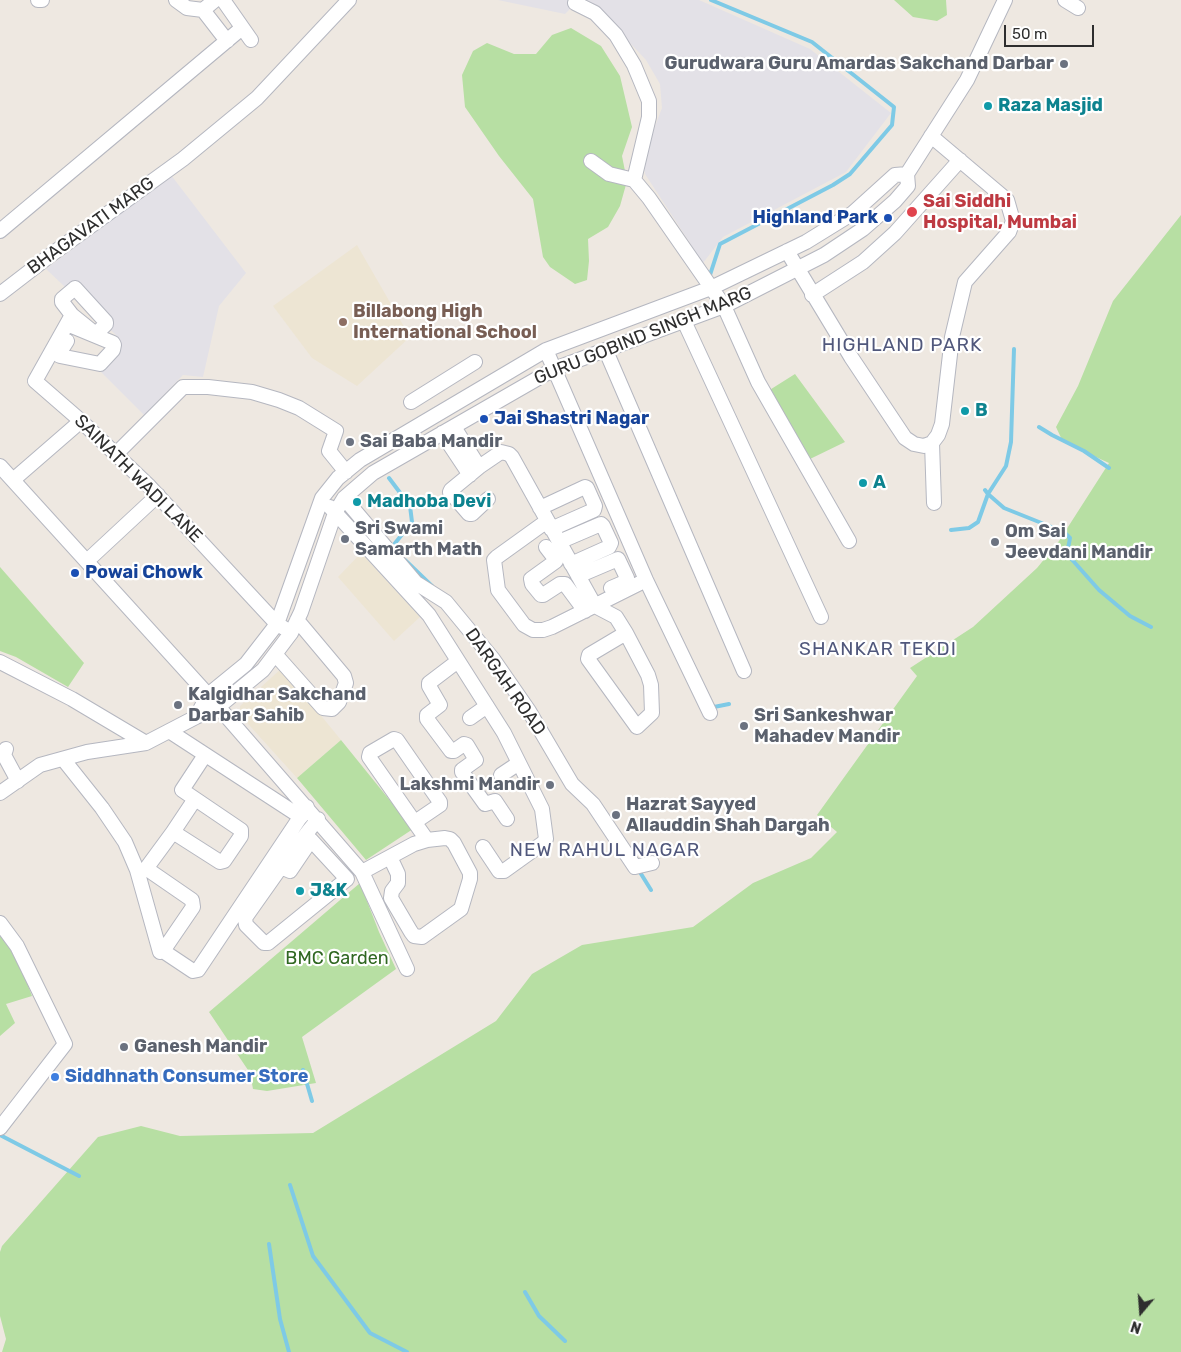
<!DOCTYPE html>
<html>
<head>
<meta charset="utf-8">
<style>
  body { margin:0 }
  #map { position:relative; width:1181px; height:1352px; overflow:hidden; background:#eee8e1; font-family:Rubik,sans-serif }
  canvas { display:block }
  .north { position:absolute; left:1116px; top:1287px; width:50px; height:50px; -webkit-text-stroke:4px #fff; paint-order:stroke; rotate:198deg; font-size:14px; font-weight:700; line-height:20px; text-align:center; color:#2e2e2e }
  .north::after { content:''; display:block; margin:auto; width:18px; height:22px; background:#2e2e2e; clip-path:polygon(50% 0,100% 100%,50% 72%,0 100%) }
  .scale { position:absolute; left:1004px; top:25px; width:90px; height:22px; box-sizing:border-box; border:2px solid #2e2e2e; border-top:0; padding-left:6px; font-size:15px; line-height:18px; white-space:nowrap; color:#2e2e2e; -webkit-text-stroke:4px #fff; paint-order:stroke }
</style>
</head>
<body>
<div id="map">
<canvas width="1181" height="1352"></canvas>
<div class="north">N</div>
<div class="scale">50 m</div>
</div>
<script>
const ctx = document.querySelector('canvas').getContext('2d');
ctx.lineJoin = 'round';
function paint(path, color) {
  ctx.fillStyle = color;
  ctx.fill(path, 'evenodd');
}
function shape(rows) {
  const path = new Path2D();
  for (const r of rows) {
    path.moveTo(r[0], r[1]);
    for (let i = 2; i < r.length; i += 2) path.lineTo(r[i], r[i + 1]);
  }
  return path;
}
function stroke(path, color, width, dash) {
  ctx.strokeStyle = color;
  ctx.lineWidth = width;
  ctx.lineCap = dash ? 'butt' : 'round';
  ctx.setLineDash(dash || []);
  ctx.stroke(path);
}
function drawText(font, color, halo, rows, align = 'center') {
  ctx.font = font + ' Rubik,sans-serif';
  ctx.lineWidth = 4.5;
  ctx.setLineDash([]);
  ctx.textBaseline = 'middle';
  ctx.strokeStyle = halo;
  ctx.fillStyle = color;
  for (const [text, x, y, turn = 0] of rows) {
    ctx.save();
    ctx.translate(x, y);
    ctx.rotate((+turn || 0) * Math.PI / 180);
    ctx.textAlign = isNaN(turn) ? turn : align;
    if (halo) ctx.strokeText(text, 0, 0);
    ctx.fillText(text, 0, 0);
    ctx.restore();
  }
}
const industrial = shape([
  [498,0,699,0,810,49,891,113,846,172,723,237,703,263,645,174,643,158,662,108,660,84,646,60,601,12,578,1,565,14],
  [171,175,246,273,219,306,203,377,183,375,144,415,95,366,117,336,46,269]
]);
const education = shape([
  [357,245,410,337,357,386,312,358,273,306],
  [361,553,420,617,394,641,338,577],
  [282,668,341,740,297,778,240,715,240,706]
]);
const green = shape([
  [894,0,946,0,947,15,937,21,913,17],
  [571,28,601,46,620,76,632,127,622,156,627,181,620,206,608,227,588,239,589,261,587,280,575,284,550,267,543,257,533,199,499,156,465,107,462,75,473,51,487,43,514,54,536,54,552,35],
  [1181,215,1181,1352,2,1352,6,1339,0,1316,0,1252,2,1246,98,1137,141,1126,180,1136,313,1133,496,1021,532,974,582,945,693,927,753,883,811,858,837,832,817,815,917,676,910,668,973,627,1037,568,1059,541,1109,463,1063,442,1056,427,1078,386,1113,301],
  [795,374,845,442,810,459,768,391],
  [0,567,84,663,68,687,16,657,0,651],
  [341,740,413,829,366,860,297,778],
  [360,883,379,932,396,969,302,1037,316,1083,267,1091,253,1089,250,1073,209,1012],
  [4,934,18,959,32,996,6,1004,15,1023,0,1036,0,937]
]);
const stream = shape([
  [710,275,720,244,833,185,850,174,892,125,894,107,812,42,711,0],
  [1039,427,1052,435,1084,451,1109,468],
  [389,478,410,506,412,522,392,547,395,550],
  [985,490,988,494,1004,508,1064,532,1070,538,1067,554,1099,590,1130,616,1151,627],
  [951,530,969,528,978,522,988,494,1006,466,1011,442,1014,349],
  [405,560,432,586],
  [712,705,714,707,729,704],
  [638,869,651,890],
  [303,1070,312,1101],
  [0,1135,79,1176],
  [290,1185,313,1256,370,1333,407,1352],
  [269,1244,280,1319,289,1352],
  [525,1292,539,1316,565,1341]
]);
const minor = shape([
  [38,0,42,0],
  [176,0,187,8,203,10,215,0],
  [223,0,251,40],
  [1065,0,1078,8],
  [575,3,595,13,616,35,634,65,649,101,649,117,634,180,649,198,724,306,758,382,849,541],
  [203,10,227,41],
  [591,161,609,174,634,180],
  [0,231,242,28],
  [787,251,851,357,905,438,914,444,924,446,932,443,938,435,942,424,952,337,965,282,1009,232,1013,221,1007,200,931,136],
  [75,288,106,322,106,324,98,332,93,332,72,315,62,302,62,299,75,288],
  [0,294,52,254,183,159,257,98,349,0],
  [812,295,863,262,895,233,960,160],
  [72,315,35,381,81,421,148,485,277,624,284,628],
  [684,321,821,617],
  [67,341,60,352,60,356,100,364,113,350,114,345,113,343,67,324],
  [546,350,646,580,710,713],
  [606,351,744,671],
  [411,402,475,362],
  [454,427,479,467,501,452,509,454,512,457,595,606,616,617,626,633,648,675,651,685,652,713,637,727,588,659,589,655,626,633],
  [442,433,470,475],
  [932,443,934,503],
  [116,454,183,387,208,387,252,392,279,400,299,408,336,431,329,451,346,472],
  [0,466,208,695,362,872,407,969],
  [479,467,451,490,450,492,469,514,472,514,488,499],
  [13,480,81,421],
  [344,498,416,583,446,602,493,659,529,711,572,784,593,804,635,867,652,863],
  [330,507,429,615,504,733,542,809,546,839,543,843,504,871,499,871,483,847],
  [540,508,585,487,587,488,595,506,594,510,551,529],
  [547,521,497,557,494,560,498,590,524,625,533,630,543,630,552,627,646,580],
  [559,542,601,524,603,526,611,543,609,547,571,564],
  [546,547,556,560,556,561,531,579,532,584,541,595,543,595,560,584,565,584,585,611],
  [87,561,158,495],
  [578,576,618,559,627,578,625,582,611,588],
  [275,654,323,708,332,709,339,702,346,683,344,676,297,620],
  [458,661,429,683,429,686,440,705,427,715,427,719,451,751,454,751,464,744,467,745,476,760,462,770,462,772,485,804,495,801,507,819],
  [0,662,72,699,146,743],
  [196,717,208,695,246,664,277,624,322,498,338,478,360,460,546,350,711,288,806,242,853,213,895,175,907,174],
  [470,718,487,706],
  [169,731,301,817],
  [6,749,4,755,18,781],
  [205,755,182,790,241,830,241,836,224,861,220,862,173,832,148,866,147,869,192,900,193,907,165,948,166,953,193,971,198,970,307,807],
  [63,759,102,808,125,842,137,870,160,952],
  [501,775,519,763],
  [0,793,40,765,87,752,146,743,196,717,218,707,263,670,291,633,301,612,335,513,344,498,373,473,554,369,724,306,824,255,863,229,895,201,908,186,907,174,967,80,1005,0],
  [173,832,195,799],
  [390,857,398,874,398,883,392,891,391,898,411,932,414,936,422,937,461,909,470,879,470,873,454,843,450,839,445,838,427,840],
  [281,867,290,871,311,840,347,879,268,943,264,943,246,925,245,918,281,867,310,829,318,819],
  [362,872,414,844,427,840,369,757,370,753,394,739,397,740,440,802,440,805,415,822],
  [0,923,17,946,65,1044,0,1128]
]);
const markers = [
  [1064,64,5,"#6b7280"],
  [988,106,5,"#0f9aa8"],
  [912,212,6,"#e0444e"],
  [888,218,5,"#1a4fb4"],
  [343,322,5,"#8d6e63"],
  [965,411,5,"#0f9aa8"],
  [484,419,5,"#1a4fb4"],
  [350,442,5,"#6b7280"],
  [863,483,5,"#0f9aa8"],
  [357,502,5,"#0f9aa8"],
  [345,539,5,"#6b7280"],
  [995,542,5,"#6b7280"],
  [75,573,5,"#1a4fb4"],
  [178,705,5,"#6b7280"],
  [744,726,5,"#6b7280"],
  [550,785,5,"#6b7280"],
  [616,815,5,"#6b7280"],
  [300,891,5,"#0f9aa8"],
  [124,1047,5,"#6b7280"],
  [55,1077,5,"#3f7fe0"]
];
const worshipNames = [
  ["Gurudwara Guru Amardas Sakchand Darbar",1054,64,"right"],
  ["Sai Baba Mandir",360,442],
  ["Sri Swami",355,529],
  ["Samarth Math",355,550],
  ["Om Sai",1005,532],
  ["Jeevdani Mandir",1005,553],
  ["Kalgidhar Sakchand",188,695],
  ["Darbar Sahib",188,716],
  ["Sri Sankeshwar",754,716],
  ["Mahadev Mandir",754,737],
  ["Lakshmi Mandir",540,785,"right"],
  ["Hazrat Sayyed",626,805],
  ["Allauddin Shah Dargah",626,826],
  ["Ganesh Mandir",134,1047]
];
const cultureNames = [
  ["Raza Masjid",998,106],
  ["B",975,411],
  ["A",873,483],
  ["Madhoba Devi",367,502],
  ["J&K",310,891]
];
const healthNames = [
  ["Sai Siddhi",923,202],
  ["Hospital, Mumbai",923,223]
];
const transitNames = [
  ["Highland Park",878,218,"right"],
  ["Jai Shastri Nagar",494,419],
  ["Powai Chowk",85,573]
];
const streetNames = [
  ["BHAGAVATI MARG",91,226,-36],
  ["GURU GOBIND SINGH MARG",643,336,-22],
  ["SAINATH WADI LANE",138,479,45],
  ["DARGAH ROAD",505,682,55]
];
const educationNames = [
  ["Billabong High",353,312],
  ["International School",353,333]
];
const parkNames = [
  ["BMC Garden",337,959]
];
const shopNames = [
  ["Siddhnath Consumer Store",65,1077]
];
const neighbourhoodNames = [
  ["HIGHLAND PARK",902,346],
  ["SHANKAR TEKDI",878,650],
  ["NEW RAHUL NAGAR",605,851]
];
paint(industrial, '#e3e1e7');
paint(education, '#ede5d3');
paint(green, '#b7dfa3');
stroke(stream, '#7ecae6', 4);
stroke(minor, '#b5b7c0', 16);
stroke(minor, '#fff', 14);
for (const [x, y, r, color] of markers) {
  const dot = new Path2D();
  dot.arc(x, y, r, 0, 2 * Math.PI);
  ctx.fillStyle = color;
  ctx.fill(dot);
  stroke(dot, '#fff', 2);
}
drawText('bold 18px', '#5b616d', '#fff', worshipNames, 'left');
drawText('bold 18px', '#0d838f', '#fff', cultureNames, 'left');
drawText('bold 18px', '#be3a42', '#fff', healthNames, 'left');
drawText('bold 18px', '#164399', '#fff', transitNames, 'left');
drawText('18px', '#2e2e2e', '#fff', streetNames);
drawText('bold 18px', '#785e54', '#fff', educationNames, 'left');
drawText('18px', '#2f6721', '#fff', parkNames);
drawText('bold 18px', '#366cbe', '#fff', shopNames, 'left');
ctx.letterSpacing = '1px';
drawText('19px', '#51587c', '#fff', neighbourhoodNames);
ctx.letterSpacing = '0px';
</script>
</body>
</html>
